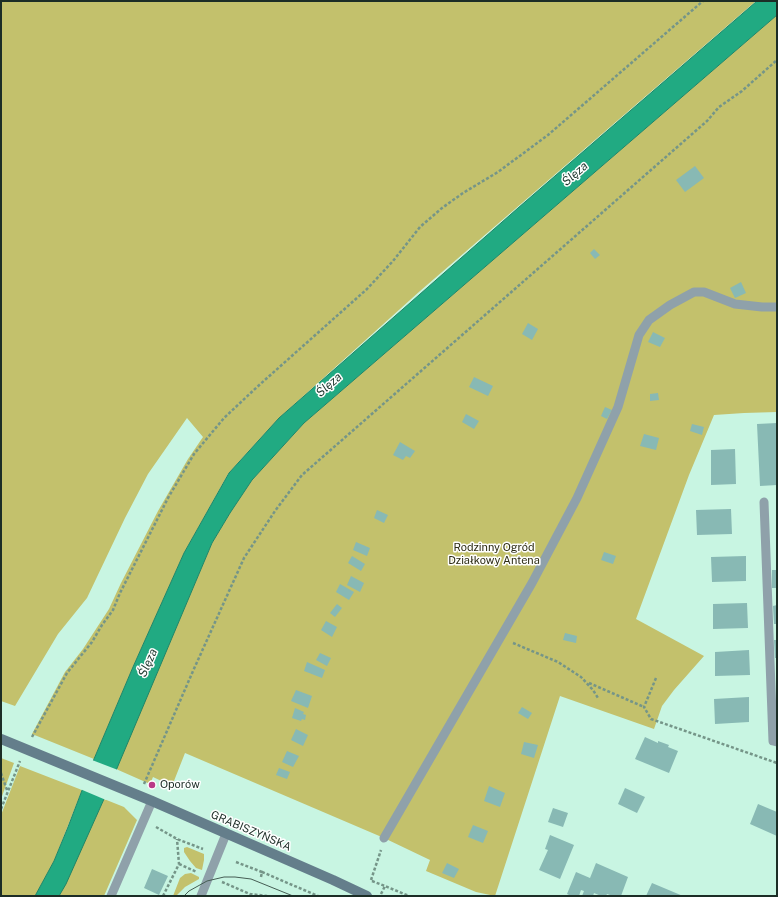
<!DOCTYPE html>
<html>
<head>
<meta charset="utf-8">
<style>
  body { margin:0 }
  #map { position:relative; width:778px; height:897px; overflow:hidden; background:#c8f5e2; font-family:"Public Sans",sans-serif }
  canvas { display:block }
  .frame { position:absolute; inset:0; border:2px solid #1c2d26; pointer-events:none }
</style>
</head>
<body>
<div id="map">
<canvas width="778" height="897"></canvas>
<div class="frame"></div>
</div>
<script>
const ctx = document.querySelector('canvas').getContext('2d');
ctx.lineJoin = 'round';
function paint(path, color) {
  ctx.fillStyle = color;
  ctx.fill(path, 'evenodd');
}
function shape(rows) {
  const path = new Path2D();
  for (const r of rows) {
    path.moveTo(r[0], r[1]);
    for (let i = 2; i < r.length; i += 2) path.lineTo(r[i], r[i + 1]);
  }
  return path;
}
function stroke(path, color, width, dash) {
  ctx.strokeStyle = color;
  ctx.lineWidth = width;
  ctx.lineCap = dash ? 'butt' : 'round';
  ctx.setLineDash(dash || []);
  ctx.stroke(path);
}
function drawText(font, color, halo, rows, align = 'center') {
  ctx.font = font + ' "Public Sans",sans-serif';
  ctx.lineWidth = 3;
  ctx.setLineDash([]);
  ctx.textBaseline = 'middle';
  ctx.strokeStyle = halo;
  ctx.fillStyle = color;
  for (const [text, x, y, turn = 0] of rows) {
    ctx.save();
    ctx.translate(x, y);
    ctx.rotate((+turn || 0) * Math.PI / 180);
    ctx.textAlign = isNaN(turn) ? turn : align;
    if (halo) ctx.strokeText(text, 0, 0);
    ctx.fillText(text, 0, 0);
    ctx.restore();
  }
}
const green = shape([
  [1,1,756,1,420,291,279,418,244,456,228,474,184,553,133,667,94,759,32,734,65,672,83,649,109,609,121,583,158,511,188,459,203,437,187,418,148,474,125,518,87,598,58,634,15,706,1,701],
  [777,15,777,412,744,413,714,415,689,475,636,619,704,656,674,690,662,706,654,729,560,696,495,896,476,892,426,871,430,860,384,838,185,753,172,786,153,777,150,784,116,769,212,543,230,513,252,480,304,423],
  [1,758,14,763,1,799],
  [20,766,82,790,54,861,35,896,1,896,1,815],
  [104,799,124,807,137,820,104,896,59,896],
  [187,847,204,854,204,860,202,870,196,868,190,861,184,852,184,848],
  [191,873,199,877,199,879,185,887,176,896,173,896,180,878,185,874]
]);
const water = shape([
  [757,1,777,1,777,15,304,423,252,480,230,513,212,543,104,799,66,884,59,896,35,896,54,861,68,827,94,759,133,667,184,553,229,473,279,418,518,208,757,1]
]);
const pier = shape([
  [92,760,118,770,106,800,80,789]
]);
const building = shape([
  [695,166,704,178,685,192,676,180],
  [594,249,600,255,595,259,590,253],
  [741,282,746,293,735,298,730,288],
  [528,323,538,329,532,340,522,334],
  [653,332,665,338,660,347,648,342],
  [474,377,493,386,488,396,469,387],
  [658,393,659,400,650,401,650,394],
  [605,407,612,410,607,419,601,416],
  [466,414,479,421,474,429,462,422],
  [777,423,777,485,760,486,757,424],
  [692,424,704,427,702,435,690,431],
  [644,434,659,438,656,450,640,446],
  [400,442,415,451,410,458,406,456,403,460,393,455],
  [735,449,736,484,711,485,711,450],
  [731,509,732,534,697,535,696,510],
  [377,510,388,515,384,523,374,518],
  [356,542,370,548,367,556,353,550],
  [604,552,616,556,613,564,601,560],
  [352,556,365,564,361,571,348,563],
  [746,556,746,581,712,582,711,557],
  [772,570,777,570,777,588,772,588],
  [351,576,364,583,360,592,347,585],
  [340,584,354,592,349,600,336,592],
  [747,603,748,628,713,629,713,604],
  [337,604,342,608,335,617,330,613],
  [777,605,777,624,774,624,773,606],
  [326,621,337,627,332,637,321,630],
  [565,633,577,636,576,643,563,640],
  [774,640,777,640,777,658,775,658],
  [749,650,750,675,715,676,715,652],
  [320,653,331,658,327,666,316,660],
  [307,662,325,670,322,678,304,671],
  [296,690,312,696,308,708,291,701],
  [749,697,749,722,715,724,714,699],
  [522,707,532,713,528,719,518,713],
  [295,708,304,712,303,714,306,715,305,720,302,719,301,721,292,718],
  [296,729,308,735,303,746,291,740],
  [645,737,658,743,658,741,669,745,668,747,678,751,669,773,635,759],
  [524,742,538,745,534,758,521,754],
  [287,751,299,756,293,767,282,762],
  [279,768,290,772,287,779,276,775],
  [489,786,505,793,500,807,484,801],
  [625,788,645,797,637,813,618,804],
  [758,804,777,812,777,836,750,824],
  [553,808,568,813,563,827,548,822],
  [473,825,488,831,483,843,468,837],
  [550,835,574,845,560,879,539,870,548,850,545,849],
  [447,863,459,869,454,878,442,873],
  [596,863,628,877,621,896,613,896,607,894,606,896,601,896,594,893,593,896,582,896,584,891,581,890,579,896,571,896,567,894,576,872,590,878],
  [152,869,168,876,159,895,144,888],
  [652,883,683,896,646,896]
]);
const path = shape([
  [513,643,558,662,581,677,593,690,598,698],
  [656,678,644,707,651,719,777,763],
  [589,683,644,707],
  [32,737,67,673,92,642,102,625,113,610,120,593,168,498,194,454,224,418,257,387,367,289,393,261,420,227,442,208,463,193,498,172,548,135,703,1],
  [1,773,7,790],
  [144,784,193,671,244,558,275,511,302,475,707,121,719,107,742,91,777,60],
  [1,809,20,761],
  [156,827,177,839,203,849],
  [236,862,262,872,261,877],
  [179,864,197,872],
  [262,872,318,896],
  [371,880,381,850],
  [372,881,385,886],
  [222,882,250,894,267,896],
  [381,894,385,886,409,896],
  [163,896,179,864,177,839]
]);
const service = shape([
  [764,502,773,741,777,742],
  [384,838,532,583,577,498,618,407,639,335,649,320,670,305,694,292,704,292,735,304,762,307,777,307],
  [111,896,152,801],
  [201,896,226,834]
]);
const secondary = shape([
  [1,739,152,801,333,880,367,896]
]);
const tram = shape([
  [184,896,189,891,207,881,224,877,235,877,251,879,293,896]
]);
const markers = [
  [152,785,4,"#b93a87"]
];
const parkNames = [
  ["Rodzinny Ogród",494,548],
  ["Działkowy Antena",494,561]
];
const poiNames = [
  ["Oporów",160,785]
];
const streetNames = [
  ["GRABISZYŃSKA",251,831,23]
];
const waterNames = [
  ["Ślęza",575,174,-41],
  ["Ślęza",329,385,-41],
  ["Ślęza",148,663,-66]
];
paint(green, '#c3c16c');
paint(water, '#21aa82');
stroke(water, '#208466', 1);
paint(pier, '#c8f5e2');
paint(building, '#88b9b4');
stroke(path, '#759588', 2.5, [3, 2]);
stroke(service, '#8fa1aa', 9);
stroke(secondary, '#647e8b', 10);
stroke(tram, '#455d53', 1);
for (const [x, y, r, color] of markers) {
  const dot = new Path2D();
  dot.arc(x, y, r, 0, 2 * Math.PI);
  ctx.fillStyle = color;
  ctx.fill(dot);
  stroke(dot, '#fff', 1.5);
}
drawText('11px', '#2c2b14', '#fff', parkNames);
drawText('11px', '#1c2d26', '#fff', poiNames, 'left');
drawText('11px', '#1c2d26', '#fff', streetNames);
drawText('italic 12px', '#1b352b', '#fff', waterNames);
</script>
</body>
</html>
